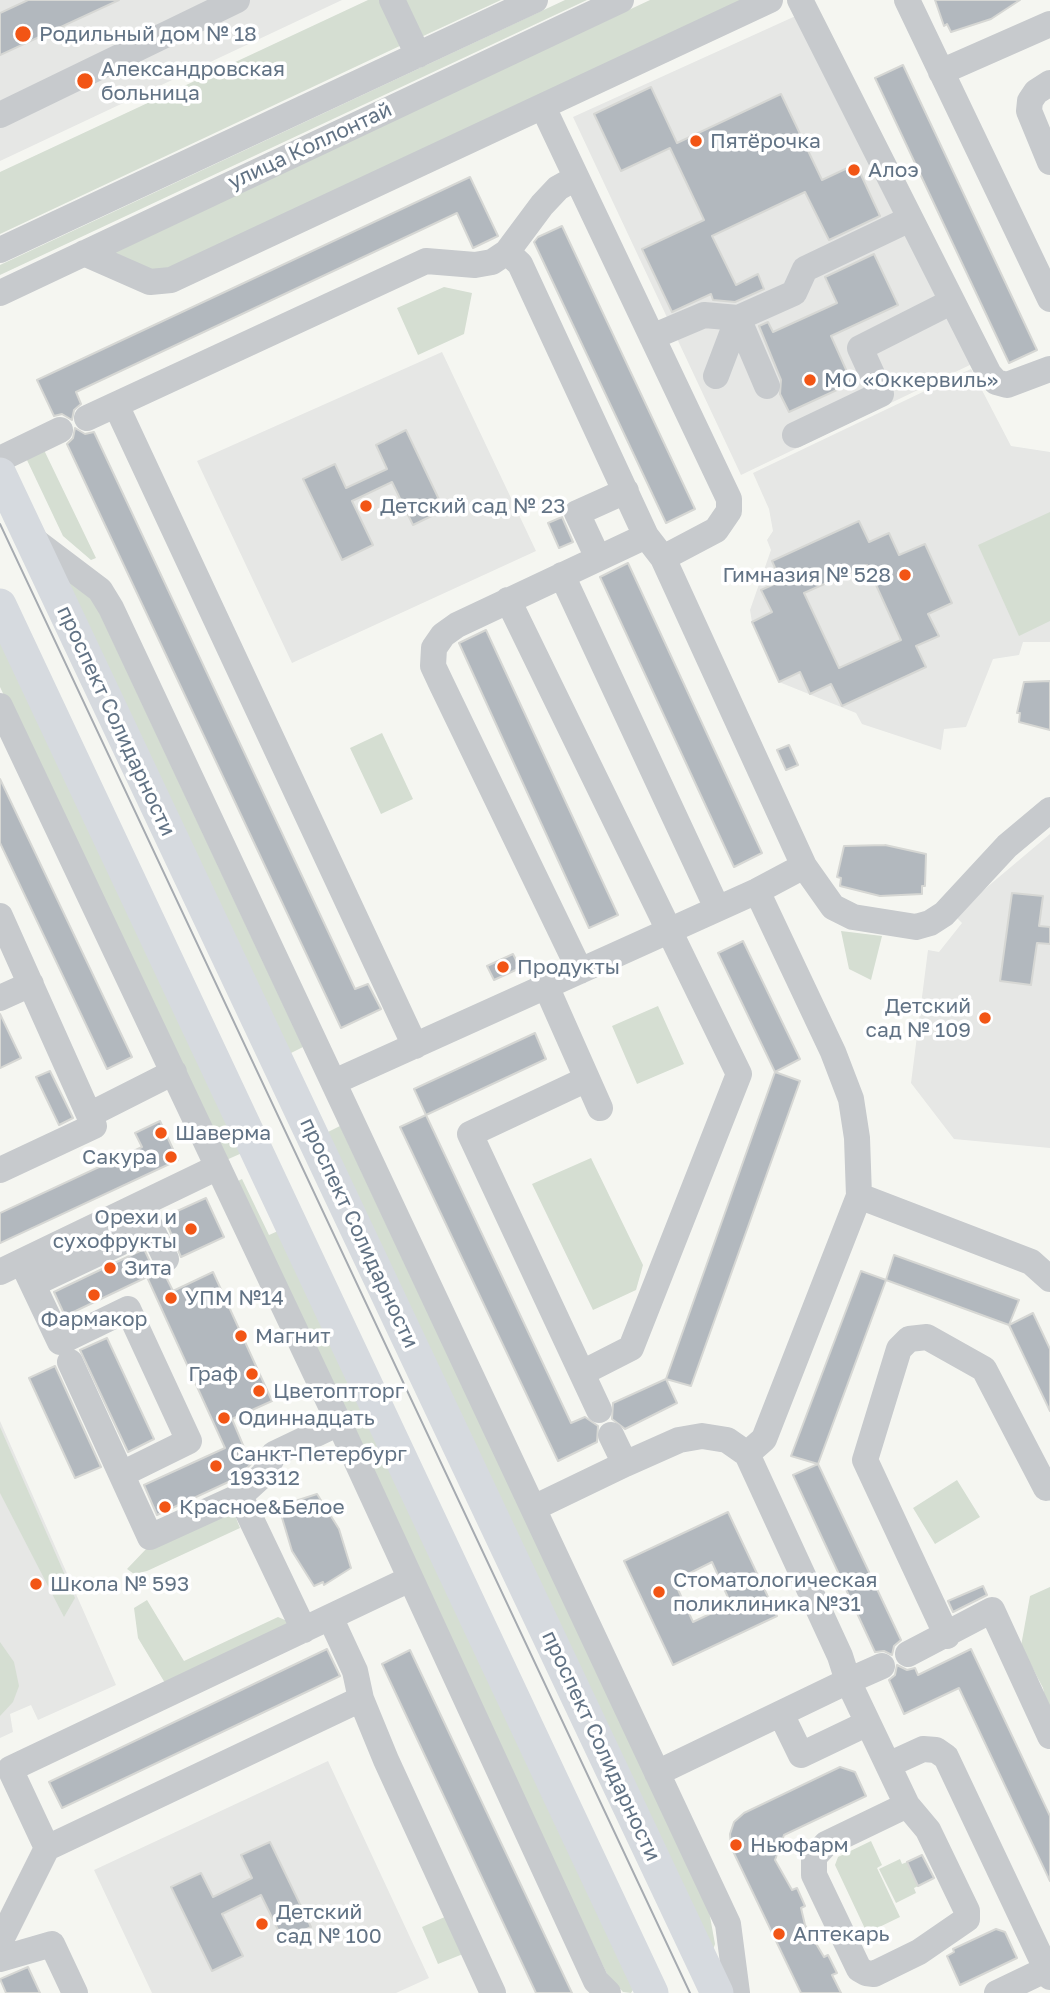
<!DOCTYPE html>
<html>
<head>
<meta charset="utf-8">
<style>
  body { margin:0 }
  canvas { display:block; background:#f5f6f1 }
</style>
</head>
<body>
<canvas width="1050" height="1993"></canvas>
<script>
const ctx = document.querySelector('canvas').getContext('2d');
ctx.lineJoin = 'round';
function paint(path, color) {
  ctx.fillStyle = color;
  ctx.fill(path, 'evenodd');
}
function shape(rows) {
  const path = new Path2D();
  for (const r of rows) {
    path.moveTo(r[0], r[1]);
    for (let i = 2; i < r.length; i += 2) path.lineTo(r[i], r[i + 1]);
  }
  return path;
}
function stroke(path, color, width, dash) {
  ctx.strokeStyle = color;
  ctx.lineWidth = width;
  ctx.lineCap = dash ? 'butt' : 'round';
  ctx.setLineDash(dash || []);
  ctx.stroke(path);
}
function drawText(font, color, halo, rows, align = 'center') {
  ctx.font = font + ' "Golos Text",sans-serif';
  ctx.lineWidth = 7;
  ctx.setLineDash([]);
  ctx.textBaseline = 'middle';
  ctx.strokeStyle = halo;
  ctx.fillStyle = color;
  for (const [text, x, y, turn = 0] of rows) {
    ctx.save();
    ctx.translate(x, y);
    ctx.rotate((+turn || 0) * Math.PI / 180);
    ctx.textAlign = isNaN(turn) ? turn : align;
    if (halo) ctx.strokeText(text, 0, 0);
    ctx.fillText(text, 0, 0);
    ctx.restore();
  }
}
const built = shape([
  [0,0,342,0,0,161],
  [800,14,974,363,741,475,573,117],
  [442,352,536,551,292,663,197,461],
  [971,369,1011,446,1050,452,1050,642,1023,642,1019,655,993,659,966,727,944,729,941,750,862,724,856,713,779,682,752,622,750,610,771,550,767,540,773,531,769,509,753,473],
  [1050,834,1050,1148,954,1139,911,1083,928,950,939,952,962,923,954,915],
  [0,1421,116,1685,38,1720,31,1705,10,1714,13,1732,0,1738],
  [328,1761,429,1978,396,1993,152,1993,94,1870]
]);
const green = shape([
  [368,0,384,0,404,44,0,234,0,172],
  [400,0,501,0,419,38],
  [565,0,587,0,0,275,0,265],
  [650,0,745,0,155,276,114,252],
  [444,287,472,293,464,334,418,355,397,308],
  [44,450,96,558,91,560,63,536,26,458],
  [1050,512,1050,621,1019,636,978,545],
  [72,582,93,599,303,1047,287,1055,69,583],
  [0,640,242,1153,224,1161,0,687],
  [382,733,413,799,381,814,350,748],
  [841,931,882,936,871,980,849,969],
  [658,1006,684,1064,637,1084,612,1026],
  [340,1126,709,1911,715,1944,713,1950,324,1134],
  [591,1158,643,1265,636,1290,593,1310,532,1184],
  [242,1179,269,1235,278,1231,633,1990,631,1993,623,1992,607,1974,234,1183],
  [0,1427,75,1598,64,1617,0,1493],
  [957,1480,980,1517,935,1544,913,1508],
  [232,1508,240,1528,147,1571,134,1574,127,1569,147,1548],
  [1050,1587,1050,1722,1043,1688,1021,1646,1030,1596],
  [147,1600,184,1661,278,1617,292,1623,168,1688,138,1638,134,1608],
  [0,1642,14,1662,19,1686,13,1702,0,1716],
  [871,1841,882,1865,877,1868,900,1917,867,1933,835,1865,838,1857],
  [900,1859,902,1864,907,1862,918,1886,914,1888,916,1893,896,1903,879,1869],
  [447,1916,463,1954,438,1964,422,1927]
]);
const building = shape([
  [28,0,119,0,0,55,0,13,28,0],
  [935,0,1020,0,991,19,951,32,947,24,944,26,935,0],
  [903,65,1037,350,1009,363,875,78,903,65],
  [651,87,677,143,781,94,822,180,856,164,880,216,829,240,805,192,712,236,736,285,758,274,764,289,735,302,713,300,711,294,672,312,642,249,704,220,670,148,621,171,594,114,651,87],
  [470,177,498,236,473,248,457,213,76,392,81,404,74,410,72,420,62,414,54,416,37,380,470,177],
  [562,226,695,509,666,523,534,242,538,237,562,226],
  [874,254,898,305,831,336,852,383,789,412,780,394,781,380,759,326,768,322,773,332,837,303,825,277,874,254],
  [75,428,85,434,94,432,355,989,368,984,381,1009,341,1028,67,444,73,438,75,428],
  [406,430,444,510,413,525,392,482,352,501,373,545,342,560,303,479,335,464,346,488,387,469,376,445,406,430],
  [562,517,573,542,559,548,548,523,562,517],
  [859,521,869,542,889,533,899,555,925,544,952,603,928,614,939,636,916,646,926,667,842,706,831,684,810,694,800,672,779,682,752,622,772,612,761,590,781,581,772,561,859,521],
  [867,565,901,640,839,668,804,593,867,565],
  [628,563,762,853,734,867,600,577,628,563],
  [486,630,618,915,589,928,459,643,486,630],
  [1050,681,1050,730,1019,722,1020,713,1017,713,1024,682,1050,681],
  [789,745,798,765,786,770,777,750,789,745],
  [0,779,132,1057,107,1069,0,843,0,779],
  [885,845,926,854,925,886,922,886,922,894,880,896,840,886,841,878,837,877,844,846,885,845],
  [1012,893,1043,896,1039,926,1050,927,1050,944,1037,943,1031,985,1000,981,1012,893],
  [743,941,800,1059,775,1072,718,953,743,941],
  [513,954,520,968,494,980,487,966,513,954],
  [0,1014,21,1058,0,1068,0,1014],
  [535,1033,546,1059,426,1115,414,1089,535,1033],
  [50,1071,73,1118,59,1125,36,1077,50,1071],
  [775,1072,800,1081,691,1386,666,1379,775,1072],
  [426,1115,571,1423,585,1417,598,1426,597,1442,558,1461,400,1127,426,1115],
  [160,1121,178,1160,0,1243,0,1213,142,1147,135,1133,160,1121],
  [206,1198,224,1237,181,1257,164,1217,206,1198],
  [144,1249,152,1266,165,1275,173,1291,213,1272,272,1401,232,1419,251,1464,237,1478,157,1515,144,1485,225,1448,147,1277,65,1316,54,1292,144,1249],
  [894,1255,1019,1300,1009,1325,886,1280,894,1255],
  [861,1271,886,1280,818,1464,791,1456,861,1271],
  [1033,1313,1050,1349,1050,1411,1009,1325,1033,1313],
  [107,1338,154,1439,128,1452,80,1350,107,1338],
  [55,1366,101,1467,75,1478,29,1378,55,1366],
  [666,1379,677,1403,625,1429,612,1419,613,1403,666,1379],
  [818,1464,901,1640,894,1646,892,1655,884,1651,875,1652,793,1475,818,1464],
  [317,1494,339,1529,351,1568,324,1585,323,1582,314,1586,292,1551,280,1511,288,1507,286,1504,317,1494],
  [728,1512,777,1616,673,1665,624,1561,728,1512],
  [712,1562,731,1604,693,1622,674,1581,712,1562],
  [983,1586,987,1595,953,1612,948,1601,983,1586],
  [327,1649,340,1676,62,1808,49,1782,327,1649],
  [971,1649,1050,1816,1050,1881,959,1688,904,1714,889,1680,895,1675,897,1665,907,1670,915,1668,918,1675,971,1649],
  [410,1650,452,1739,572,1993,536,1993,382,1664,410,1650],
  [840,1767,855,1772,866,1796,784,1835,775,1860,792,1890,797,1888,805,1906,801,1908,805,1925,824,1957,828,1955,837,1973,832,1975,841,1993,801,1993,731,1847,730,1834,734,1822,744,1813,840,1767],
  [270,1842,311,1927,283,1940,261,1895,222,1914,243,1956,212,1971,171,1887,201,1873,213,1897,252,1878,241,1855,270,1842],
  [922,1855,934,1878,918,1886,907,1862,922,1855],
  [996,1929,1005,1932,1017,1958,960,1985,947,1956,954,1952,953,1949,996,1929],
  [28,1967,40,1993,6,1993,0,1979,28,1967]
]);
const minor = shape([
  [392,0,418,55],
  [800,0,989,374,996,382,1007,385,1050,369],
  [907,0,1050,299],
  [941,72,1050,24],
  [1050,83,1036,92,1030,101,1029,111,1050,162],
  [0,115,237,0],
  [576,178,558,188,542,205,507,252,520,264,646,536],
  [0,250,535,0],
  [84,253,150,282,171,280,770,0],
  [0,293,621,0],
  [738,318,767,386],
  [652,337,704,315,738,318,794,293,805,269,910,219],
  [716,376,738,318],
  [116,405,415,1046],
  [87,418,426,261,475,265,492,262,507,252],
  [795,435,881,394,860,348,951,302],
  [0,459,60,430],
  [30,537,100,590,111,608,728,1924,737,1993],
  [598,558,577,513,626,491],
  [562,575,717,908],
  [508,600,739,1074,631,1348,582,1373],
  [0,706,339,1423,596,1981,608,1993],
  [804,866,833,907,853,917,916,927,930,923,944,914,1007,846,1050,810],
  [0,916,94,1126,0,1170],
  [580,971,441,683,433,666,434,648,443,635,457,625,646,536,663,558],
  [546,986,600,1108],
  [0,998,31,984],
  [587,1079,470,1134,599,1410],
  [334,1082,757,891,804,866,663,558,716,530,729,511,729,499,543,107],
  [89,1115,174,1072],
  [859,1196,1031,1262,1050,1279],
  [143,1211,166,1259],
  [22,1262,60,1342,128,1309,189,1441,122,1474],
  [0,1272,218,1167],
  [33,1284,151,1228],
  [70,1362,150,1537,240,1496,264,1474,274,1454,339,1423],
  [747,1454,764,1439,859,1196,857,1138,851,1099,833,1052,757,891],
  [625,1464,679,1440,702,1436,727,1440,747,1454,840,1656,848,1681,657,1773],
  [240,1496,304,1630],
  [544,1503,625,1464,611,1435],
  [330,1617,355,1671,361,1699,386,1760,493,1993],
  [947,1636,865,1460,899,1349,909,1339,927,1337,984,1369,1046,1488,1050,1487],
  [908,1654,992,1610,1050,1736],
  [882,1666,848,1681,907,1805,928,1830,967,1911,967,1919,919,1952,874,1974,866,1973,859,1969,814,1875,814,1857,826,1844,907,1805],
  [781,1714,801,1755,868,1723],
  [888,1765,923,1749,936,1750,946,1757,1050,1977],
  [47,1848,10,1769,410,1579],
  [0,1942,47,1848,361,1699],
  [0,1959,52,1944,75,1993],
  [997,1993,1047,1969]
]);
const major = shape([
  [0,474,717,1993],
  [0,605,652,1993]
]);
const tram = shape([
  [0,524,690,1993]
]);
const markers = [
  [23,34,9,"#f25515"],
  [85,81,9,"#f25515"],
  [696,141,7,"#f25515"],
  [854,170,7,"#f25515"],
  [810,380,7,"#f25515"],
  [366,506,7,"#f25515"],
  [905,575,7,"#f25515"],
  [503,967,7,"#f25515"],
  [985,1018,7,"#f25515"],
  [161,1133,7,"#f25515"],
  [171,1157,7,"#f25515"],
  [191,1229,7,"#f25515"],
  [110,1268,7,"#f25515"],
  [94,1295,7,"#f25515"],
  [171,1298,7,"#f25515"],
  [241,1336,7,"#f25515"],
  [252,1374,7,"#f25515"],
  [259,1391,7,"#f25515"],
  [224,1418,7,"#f25515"],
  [216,1466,7,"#f25515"],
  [165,1507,7,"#f25515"],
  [36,1584,7,"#f25515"],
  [659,1592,7,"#f25515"],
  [736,1845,7,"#f25515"],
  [262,1924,7,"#f25515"],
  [779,1934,7,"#f25515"]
];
const poiNames = [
  ["Родильный дом № 18",39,34],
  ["Александровская",101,69],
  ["больница",101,93],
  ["Пятёрочка",710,141],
  ["Алоэ",868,170],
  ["МО «Оккервиль»",824,380],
  ["Детский сад № 23",380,506],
  ["Гимназия № 528",891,575,"right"],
  ["Продукты",517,967],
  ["Детский",971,1006,"right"],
  ["сад № 109",971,1030,"right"],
  ["Шаверма",175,1133],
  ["Сакура",157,1157,"right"],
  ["Орехи и",177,1217,"right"],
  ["сухофрукты",177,1241,"right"],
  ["Зита",124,1268],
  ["УПМ №14",185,1298],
  ["Фармакор",94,1319,"center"],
  ["Магнит",255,1336],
  ["Граф",238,1374,"right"],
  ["Цветоптторг",273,1391],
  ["Одиннадцать",238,1418],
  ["Санкт-Петербург",230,1454],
  ["193312",230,1478],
  ["Красное&Белое",179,1507],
  ["Стоматологическая",673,1580],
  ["поликлиника №31",673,1604],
  ["Школа № 593",50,1584],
  ["Ньюфарм",750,1845],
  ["Детский",276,1912],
  ["сад № 100",276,1936],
  ["Аптекарь",793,1934]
];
const streetNames = [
  ["улица Коллонтай",310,146,-25],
  ["проспект Солидарности",116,721,65],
  ["проспект Солидарности",359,1233,65],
  ["проспект Солидарности",601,1746,65]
];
paint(built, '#e6e7e5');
paint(green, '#d5ded2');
paint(building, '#b2b8be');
stroke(building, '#d6d7d4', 2);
stroke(minor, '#c7cacd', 26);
stroke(major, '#d6dadf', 33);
stroke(tram, '#a6abb1', 2);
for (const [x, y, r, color] of markers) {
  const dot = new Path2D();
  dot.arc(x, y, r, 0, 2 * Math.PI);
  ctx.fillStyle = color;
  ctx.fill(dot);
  stroke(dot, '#fff', 2.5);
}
drawText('21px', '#627385', '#fff', poiNames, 'left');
drawText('21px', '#627385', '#fff', streetNames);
</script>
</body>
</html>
